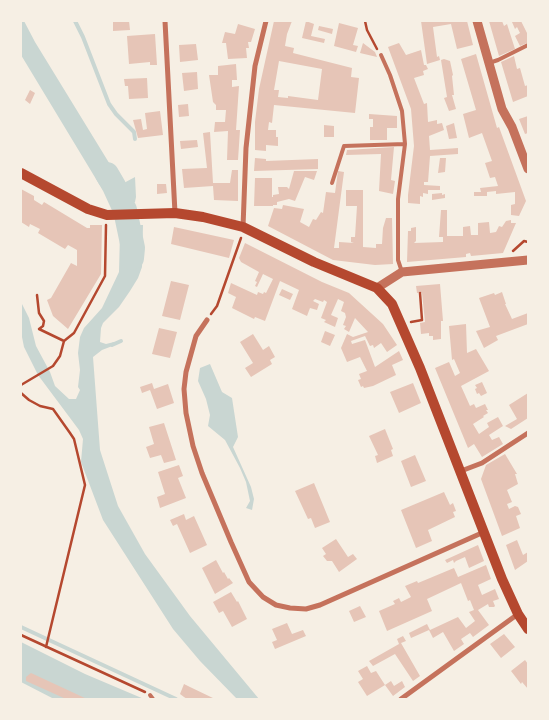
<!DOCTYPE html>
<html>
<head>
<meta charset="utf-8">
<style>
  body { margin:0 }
  #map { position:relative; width:549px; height:720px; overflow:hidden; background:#f6efe4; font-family:"IBM Plex Sans",sans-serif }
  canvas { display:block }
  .frame { position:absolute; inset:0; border:22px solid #f6efe4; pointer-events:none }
</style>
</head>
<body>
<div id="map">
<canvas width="549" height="720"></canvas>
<div class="frame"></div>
</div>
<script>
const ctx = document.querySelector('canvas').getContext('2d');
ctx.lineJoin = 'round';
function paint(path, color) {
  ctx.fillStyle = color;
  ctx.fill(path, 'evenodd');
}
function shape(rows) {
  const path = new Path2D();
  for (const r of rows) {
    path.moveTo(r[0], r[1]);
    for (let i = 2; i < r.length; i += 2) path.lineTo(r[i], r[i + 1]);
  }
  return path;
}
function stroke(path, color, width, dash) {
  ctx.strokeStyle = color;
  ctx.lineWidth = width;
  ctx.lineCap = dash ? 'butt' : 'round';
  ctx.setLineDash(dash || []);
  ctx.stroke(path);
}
const water = shape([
  [21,21,24,21,35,42,122,184,135,177,136,197,135,202,112,202,99,184,21,55],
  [118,225,143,225,142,267,138,278,130,291,119,307,103,323,101,328,100,342,106,344,114,342,115,345,102,350,93,357,100,450,118,506,145,554,190,616,259,699,237,699,200,661,173,629,103,520,81,462,83,439,79,430,38,375,24,347,21,332,21,302,29,318,36,346,50,372,55,386,69,399,76,399,80,390,78,387,80,370,78,353,80,337,84,328,102,308,119,272,120,233],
  [210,364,222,392,232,398,238,437,233,447,251,487,254,499,252,510,246,508,250,501,246,482,240,468,225,440,208,426,210,415,206,399,198,381,200,368],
  [21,642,85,674,144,699,54,699,21,682]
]);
const stream = shape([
  [75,21,83,37,109,104,116,114,134,132,135,139],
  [112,345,121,341],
  [21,627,176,699]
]);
const river = shape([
  [107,174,114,186,125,210,133,248,132,258]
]);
const building = shape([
  [113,21,129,21,130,30,113,31],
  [274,21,292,21,287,34,285,46,294,48,293,53,352,68,351,77,359,78,355,113,274,105,272,123,269,122,268,130,276,130,276,137,278,137,278,146,266,145,266,151,255,150,255,122,259,89],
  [279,61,322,69,318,100,288,96,288,98,278,97,279,90,274,90],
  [306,21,314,24,311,36,325,39,324,43,302,38],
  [421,21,467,21,473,45,457,49,451,24,433,27,437,57,439,56,440,60,427,64],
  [489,21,502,21,504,26,507,24,515,49,499,56],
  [514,21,521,21,528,35,527,43,520,46,515,36,520,33,517,27,515,29,512,22],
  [339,23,358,28,353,45,358,46,356,52,334,46],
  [238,24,255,29,251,42,248,42,249,48,246,48,247,58,228,59,226,43,222,43,225,32,235,34],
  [319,26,333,29,332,34,318,30],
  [155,34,157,65,150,65,150,62,129,64,127,36],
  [363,43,375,52,377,57,360,53],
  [399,43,406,55,421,50,424,65,426,65,428,69,423,71,424,75,414,78,424,104,427,103,428,122,437,120,437,124,442,123,444,130,429,136,430,150,458,148,458,154,430,156,428,182,424,182,424,185,440,186,440,190,428,190,428,194,423,193,423,197,420,196,420,204,408,203,408,195,414,146,411,109,388,47],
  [196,44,198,60,180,62,179,45],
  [476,54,497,128,499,127,526,201,519,216,511,215,511,205,515,204,515,192,496,194,496,191,487,192,487,196,474,196,474,192,481,192,480,188,498,186,495,177,490,178,485,163,492,161,482,133,469,138,463,114,476,110,461,59],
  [514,56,517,69,520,68,525,86,528,85,528,96,513,102,501,62],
  [444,59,450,61,453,75,452,76,454,95,452,95,456,109,449,111,444,98,447,97,441,60],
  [236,64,237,80,232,80,232,87,239,86,236,130,240,130,238,160,227,160,228,131,214,132,215,122,225,122,226,110,216,110,216,105,213,102,209,75,218,75,218,66],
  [197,72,198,89,184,91,182,73],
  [147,78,148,98,129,99,128,86,125,86,124,79],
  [30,90,35,93,30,104,25,100],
  [188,104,189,116,179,117,178,105],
  [160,111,163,135,138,138,133,120,141,119,143,130,147,129,145,113],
  [369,114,397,116,397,128,387,128,387,140,370,140,370,127,373,127,373,119,369,119],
  [528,116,528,133,525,134,519,119],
  [454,123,457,138,449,139,446,126],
  [324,125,334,126,334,137,324,137],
  [210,132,213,183,230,183,232,170,238,170,238,201,214,200,213,186,184,188,182,169,207,168,203,133],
  [197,140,198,147,181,149,180,141],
  [394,147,391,180,395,181,393,194,379,191,381,154,346,155,347,150],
  [255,158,266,159,266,161,318,159,318,169,254,171],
  [440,158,446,158,445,172,438,173],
  [294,171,317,171,314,180,305,177,295,201,289,199,277,202,277,205,273,205,273,206,254,206,255,178,272,178,272,197,273,197,273,195,279,194,278,187,287,187,289,189],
  [338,171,344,172,334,248,339,248,339,242,354,243,351,242,351,237,355,237,357,206,346,206,346,190,363,190,363,247,376,248,376,244,382,244,383,228,386,218,392,218,393,264,375,265,333,260,268,226,274,208,282,209,283,205,304,209,300,222,309,227,313,219,316,220,321,212,323,213,326,192,335,193],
  [157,184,166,184,167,193,157,194],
  [21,189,34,196,34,200,42,205,44,202,87,228,90,228,90,225,102,225,101,274,68,329,53,316,47,300,51,298,71,263,77,266,77,250,68,245,65,249,38,233,40,229,30,224,29,227,21,222],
  [442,193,442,195,445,194,445,198,432,200,432,194],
  [441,210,447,210,447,236,463,236,463,227,470,226,471,235,478,235,478,223,489,222,490,233,496,232,499,226,502,227,506,221,511,220,511,223,516,223,503,253,471,256,470,253,466,254,466,257,407,262,408,231,411,231,411,228,416,227,416,241,414,243,443,242,443,237,439,237],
  [174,227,234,240,229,258,171,244],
  [245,243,322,282,349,293,383,324,397,345,387,352,381,343,374,348,373,345,370,346,365,336,351,341,352,344,365,340,375,367,399,351,403,360,392,365,396,375,373,386,364,388,363,386,361,387,358,380,361,379,359,374,367,371,360,357,347,362,341,348,347,334,353,337,368,332,355,318,349,332,344,329,346,326,343,325,346,317,345,313,341,311,344,302,338,299,331,315,338,318,335,327,324,322,326,320,321,318,327,302,324,300,323,302,315,299,313,301,319,304,317,310,310,308,307,316,292,309,299,290,280,281,265,321,255,317,254,319,232,308,236,297,228,293,231,283,257,295,258,292,263,294,264,292,266,293,273,279,263,274,257,287,255,286,257,282,255,281,259,272,241,262,239,258],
  [171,281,189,285,180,320,162,316],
  [440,284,443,321,441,321,441,339,433,340,433,336,429,336,429,333,421,334,420,323,425,322,422,293,417,293,416,286],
  [282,289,293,294,290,300,279,295],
  [502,292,506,304,505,304,512,319,528,313,528,324,496,336,498,340,484,348,476,331,490,327,479,298,494,293,495,295],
  [466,324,467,353,476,349,489,371,461,386,470,406,474,404,476,408,485,404,488,410,486,410,488,413,483,416,484,417,473,424,479,434,489,427,487,423,498,417,503,426,489,435,492,440,499,437,503,444,482,457,474,444,468,448,435,368,449,362,455,376,460,373,454,359,452,360,449,326],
  [159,328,177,332,170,358,152,354],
  [325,331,335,335,330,346,321,342],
  [253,334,263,350,269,346,275,357,270,360,272,364,251,377,245,368,253,363,240,342],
  [482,382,487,393,481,396,479,393,477,394,475,389,477,388,475,385],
  [152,383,154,389,168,384,174,403,157,409,150,390,142,393,140,387],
  [413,383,421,403,399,413,390,392],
  [528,393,528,418,511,429,505,426,517,419,509,405],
  [164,423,176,460,164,463,161,455,150,458,146,447,154,444,149,427],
  [385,429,393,449,391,450,393,456,377,463,375,456,378,455,369,436],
  [505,454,517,474,515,474,518,484,507,490,512,502,507,504,509,509,515,506,518,507,521,514,516,516,520,528,502,536,481,479,486,465],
  [415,455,426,481,411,487,401,461],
  [179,465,183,476,178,478,186,498,160,508,157,497,165,494,158,472],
  [314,483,330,522,315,528,311,518,308,519,295,491],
  [444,492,450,505,453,503,456,511,453,512,455,517,428,530,432,541,416,548,401,510],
  [184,514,186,520,194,516,207,545,190,553,177,524,173,526,170,520],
  [336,539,348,557,353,554,357,559,339,572,332,561,327,561,323,556,326,554,322,548],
  [517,540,523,555,528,552,528,561,515,570,506,545],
  [478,545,484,561,469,568,465,557,456,561,454,563,453,560,447,563,445,560],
  [216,560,223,573,224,572,228,579,229,578,233,583,215,594,202,568],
  [486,565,491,579,478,585,482,595,495,589,499,599,493,601,495,606,494,607,489,607,488,604,478,610,489,625,473,637,470,633,461,639,464,644,454,651,443,632,433,638,429,630,411,638,409,633,427,624,430,630,458,617,466,628,475,621,469,612,474,610,470,600,468,601,461,583,427,599,432,611,387,631,379,611,395,604,393,601,399,598,401,602,411,597,405,586,417,581,418,583,454,568,458,577],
  [231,592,237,602,238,601,247,619,232,627,223,611,219,613,213,602],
  [360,606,366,617,354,622,349,611],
  [287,623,292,634,303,630,306,636,275,649,272,642,277,640,272,629],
  [504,634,515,647,501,658,490,644],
  [403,636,406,641,401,643,420,676,413,681,395,654,373,666,369,661,399,644,397,639],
  [525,660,528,664,528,689,522,682,521,684,511,671],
  [367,666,371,673,376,671,385,685,367,696,358,682,363,679,358,671],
  [31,673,87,699,66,699,26,681,26,677],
  [391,681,394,686,402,681,405,687,393,696,385,685],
  [184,684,190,687,215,699,187,699,184,697,180,694]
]);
const path = shape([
  [365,21,367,30,377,49],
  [513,251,524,241,528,242],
  [37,295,39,313,44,321,43,326,39,329,64,341],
  [211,314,217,306,241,238],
  [411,322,422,320,420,293],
  [21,385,53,366,60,356,64,341,74,333,105,276,106,225],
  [21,393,29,400,40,406,53,409,70,433,74,439,85,485,46,647],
  [21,635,145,692]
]);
const service = shape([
  [381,55,390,75,402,111,405,144,398,199,398,260,402,272],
  [489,63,498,60,528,45],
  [332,183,344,146,405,144],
  [150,695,153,699]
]);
const minor = shape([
  [165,21,175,213],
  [243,227,246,148,255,66,266,21],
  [207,320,196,336,186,372,184,389,186,413,193,446,202,473,231,542,249,582,263,597,276,605,290,608,306,609,320,605,484,532],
  [461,471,482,463,528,433],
  [401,699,518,614]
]);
const tertiary = shape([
  [477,21,502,109,512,127,528,169],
  [377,288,402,272,528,260]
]);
const secondary = shape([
  [21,173,88,209,107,215,175,213,203,217,243,227,314,262,377,288,392,304,420,368,502,579,518,614,528,629]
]);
paint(water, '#c9d6d2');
stroke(stream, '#c9d6d2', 4);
stroke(river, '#c9d6d2', 24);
paint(building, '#e6c5b7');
stroke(path, '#b5482f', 2.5);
stroke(service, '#c5725c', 4);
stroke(minor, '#c5725c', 5);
stroke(tertiary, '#c5725c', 9);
stroke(secondary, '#b5482f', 10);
</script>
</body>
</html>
